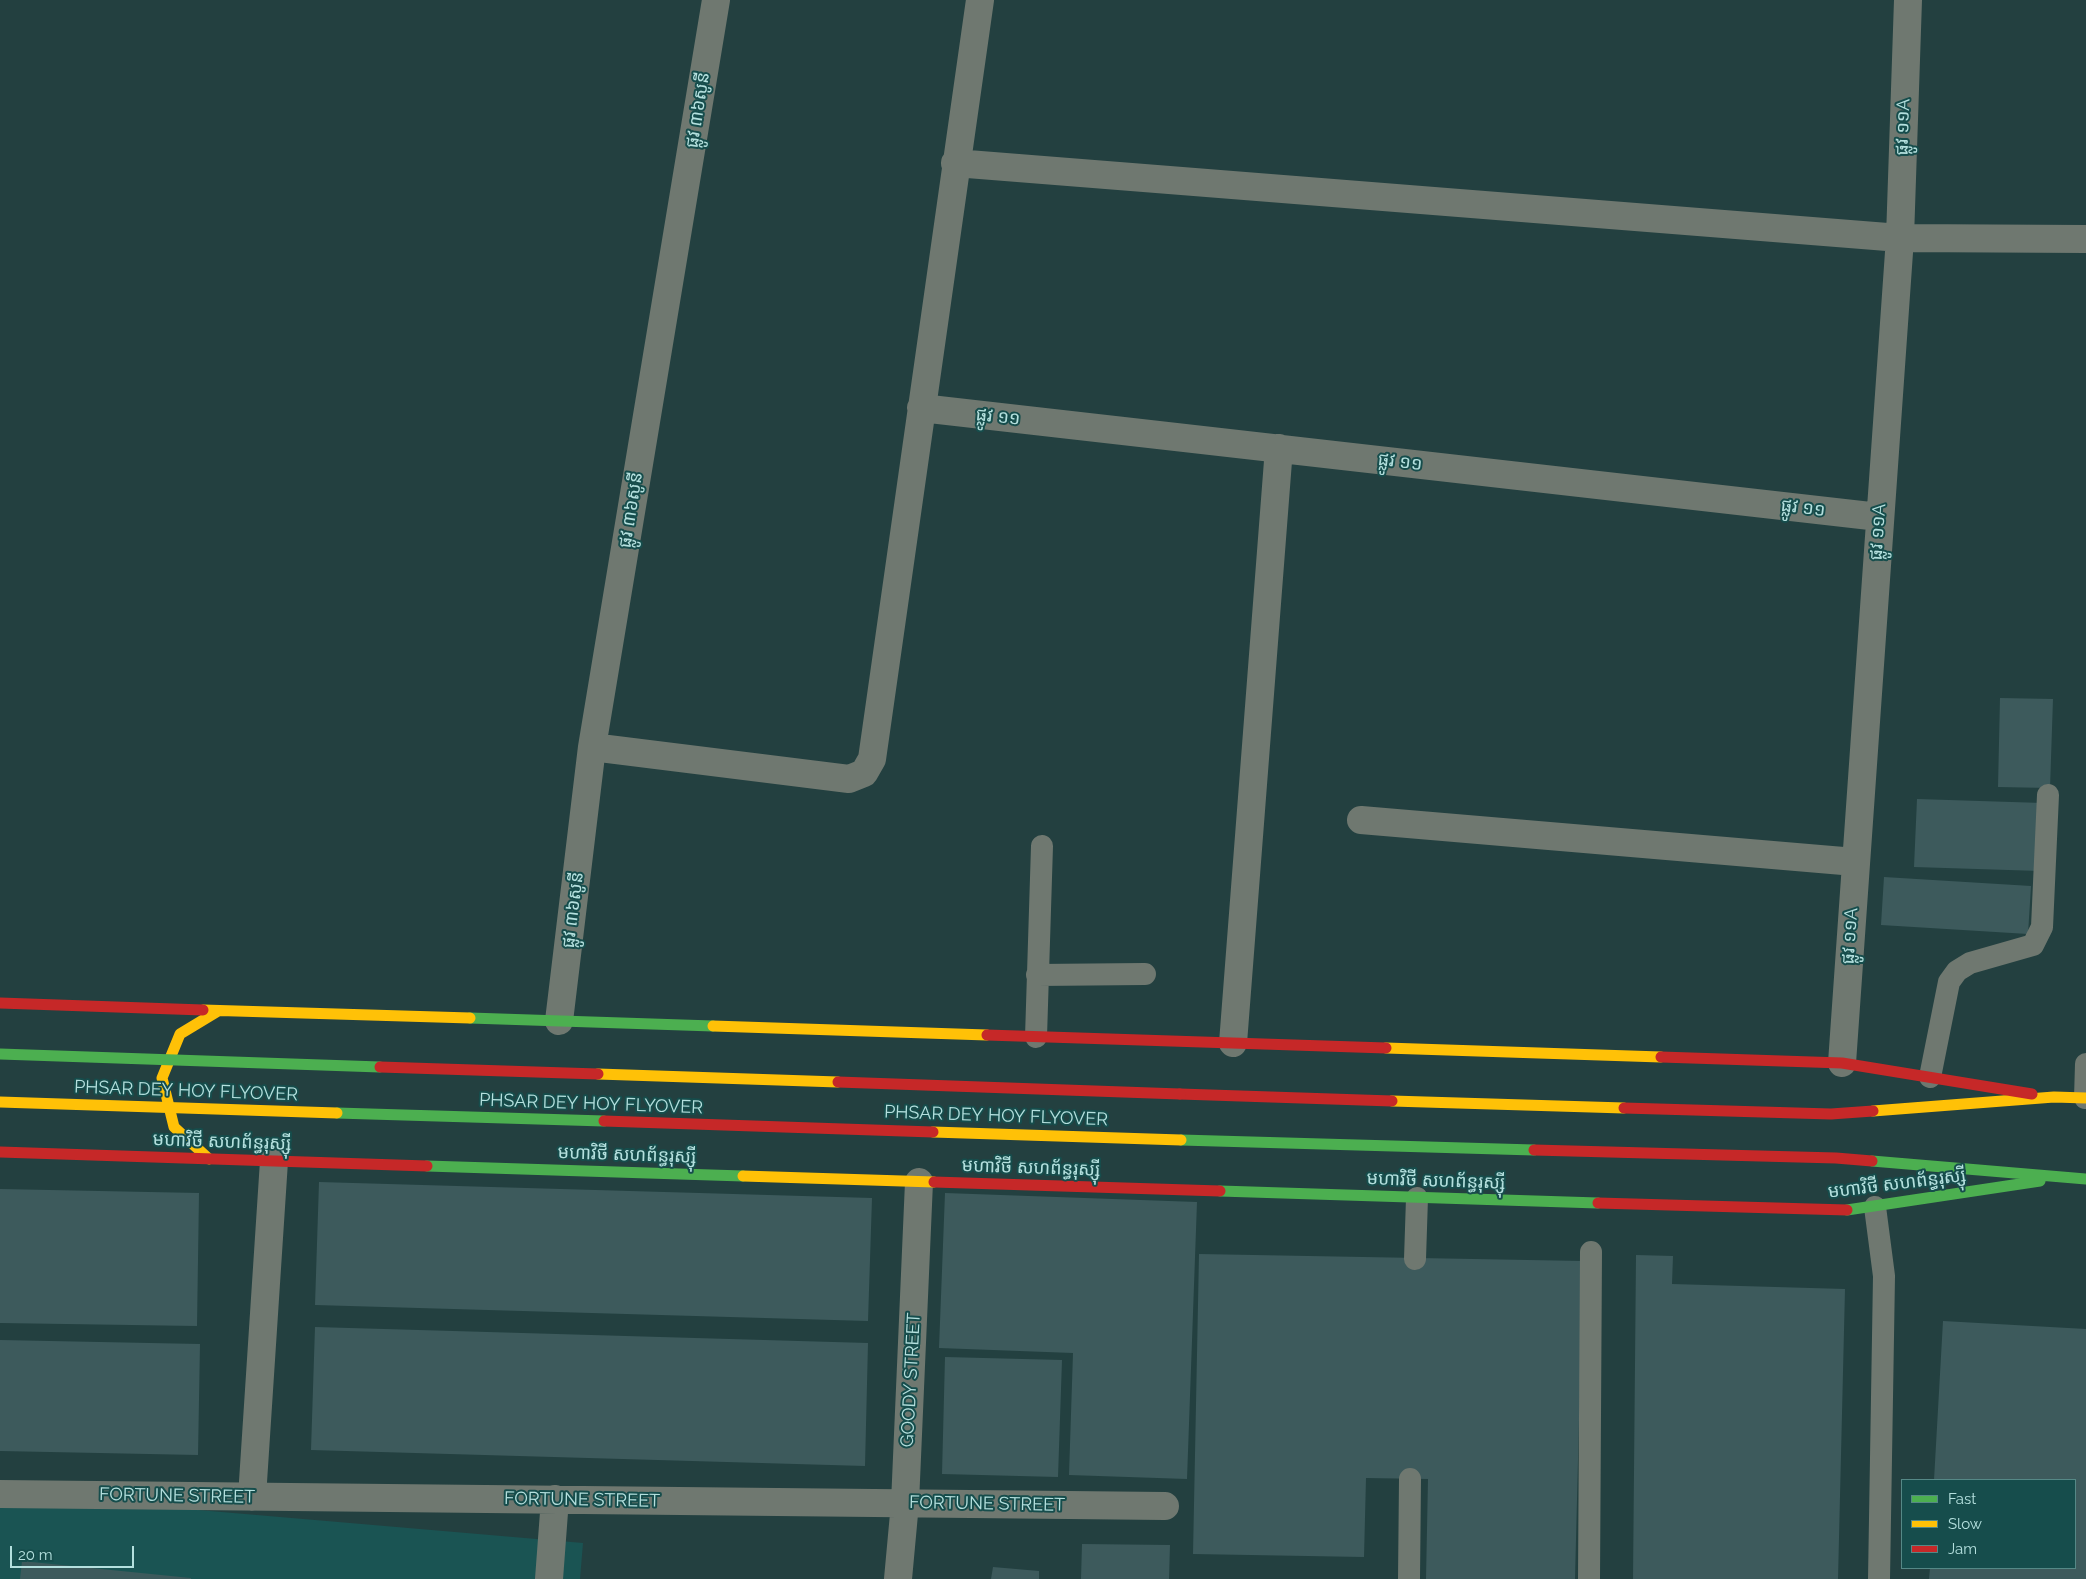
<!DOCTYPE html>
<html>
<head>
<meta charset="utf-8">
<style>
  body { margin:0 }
  #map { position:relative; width:2086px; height:1579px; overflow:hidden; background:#234040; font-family:Raleway,sans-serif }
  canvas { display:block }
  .legend { position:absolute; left:1901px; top:1479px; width:175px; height:90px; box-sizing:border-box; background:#164d4c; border:1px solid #558886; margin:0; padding:6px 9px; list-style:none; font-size:15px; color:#b4e0de }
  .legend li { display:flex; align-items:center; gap:10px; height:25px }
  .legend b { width:25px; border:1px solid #558886 }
  .scale { position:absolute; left:10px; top:1546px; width:124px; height:22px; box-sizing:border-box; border:2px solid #b4e0de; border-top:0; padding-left:6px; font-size:15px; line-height:18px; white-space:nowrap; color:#b4e0de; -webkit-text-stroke:4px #164d4c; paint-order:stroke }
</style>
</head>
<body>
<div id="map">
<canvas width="2086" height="1579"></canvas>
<ul class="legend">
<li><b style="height:6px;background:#4caf50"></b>Fast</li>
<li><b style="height:6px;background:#ffc107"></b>Slow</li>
<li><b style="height:6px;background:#c62828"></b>Jam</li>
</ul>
<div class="scale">20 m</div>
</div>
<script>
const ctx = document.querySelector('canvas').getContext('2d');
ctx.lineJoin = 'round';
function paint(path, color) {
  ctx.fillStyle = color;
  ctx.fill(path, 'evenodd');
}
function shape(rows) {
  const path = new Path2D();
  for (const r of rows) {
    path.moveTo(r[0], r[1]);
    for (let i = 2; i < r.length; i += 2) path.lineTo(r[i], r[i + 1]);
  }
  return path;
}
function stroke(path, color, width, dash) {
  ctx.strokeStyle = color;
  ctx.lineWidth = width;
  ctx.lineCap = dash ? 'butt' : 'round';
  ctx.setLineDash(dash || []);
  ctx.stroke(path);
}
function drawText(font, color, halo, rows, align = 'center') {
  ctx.font = font + ' Raleway,"Noto Sans Khmer",sans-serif';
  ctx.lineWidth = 4;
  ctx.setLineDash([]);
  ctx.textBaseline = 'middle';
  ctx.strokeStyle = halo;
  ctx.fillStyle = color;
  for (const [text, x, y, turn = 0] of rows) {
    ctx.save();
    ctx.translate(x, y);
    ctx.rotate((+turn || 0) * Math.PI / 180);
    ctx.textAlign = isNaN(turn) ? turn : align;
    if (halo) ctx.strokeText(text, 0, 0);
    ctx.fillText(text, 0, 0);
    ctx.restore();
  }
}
const built = shape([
  [0,1493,583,1543,580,1579,0,1579]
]);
const building = shape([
  [2000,698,2053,699,2050,788,1998,787],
  [1917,799,2043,803,2040,871,1914,867],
  [1884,877,2031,886,2028,934,1881,925],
  [319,1182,872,1198,868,1321,315,1305],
  [0,1189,199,1193,197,1326,0,1323],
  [945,1193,1197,1202,1187,1479,1069,1475,1073,1353,939,1348],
  [1199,1254,1583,1261,1575,1579,1426,1579,1428,1479,1366,1478,1364,1557,1193,1554],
  [1636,1255,1673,1256,1672,1284,1845,1289,1838,1579,1633,1579],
  [1943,1321,2086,1329,2086,1579,1929,1579,1930,1568,2075,1568,2075,1480,1934,1480],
  [315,1327,868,1343,865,1466,311,1450],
  [0,1340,200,1344,198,1455,0,1451],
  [945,1357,1062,1360,1058,1477,942,1474],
  [1082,1544,1170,1545,1169,1579,1081,1579],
  [22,1561,191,1578,191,1579,20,1579],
  [993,1567,1039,1571,1039,1579,991,1579]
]);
const lane = shape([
  [1037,975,1145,974],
  [1036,1037,1042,846],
  [1930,1077,1949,982,1957,971,1970,963,2033,945,2042,927,2048,795],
  [2085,1098,2086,1064],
  [1875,1207,1884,1276,1879,1579],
  [1415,1259,1417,1198],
  [1409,1579,1410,1479],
  [1589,1579,1591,1252]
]);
const street = shape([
  [955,163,1900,238,2086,239],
  [921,408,1879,517],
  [592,747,849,779,864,773,872,759,980,0],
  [1361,820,1855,862],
  [559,1021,592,747,716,0],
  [1233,1043,1279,448],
  [1842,1063,1900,238,1908,0],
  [0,1494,1165,1506],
  [252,1497,274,1161],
  [549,1579,555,1499],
  [898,1579,905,1503,919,1182]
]);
const fast = shape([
  [470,1018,713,1026],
  [1181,1140,1534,1150],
  [1872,1161,2086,1179],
  [427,1166,743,1176],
  [1220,1191,1598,1203],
  [1847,1210,2040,1181]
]);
const slow = shape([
  [203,1010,470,1018],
  [713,1026,987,1035],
  [1386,1048,1661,1057],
  [1392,1101,1624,1108],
  [1873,1111,2054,1097,2086,1098],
  [209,1159,174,1127,162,1078,180,1034,218,1011],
  [743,1176,934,1182]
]);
const jam = shape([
  [0,1003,203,1010],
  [987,1035,1386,1048],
  [1661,1057,1842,1063,2032,1094],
  [1180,1094,1392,1101],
  [1624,1108,1831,1114,1873,1111],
  [1534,1150,1836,1158,1872,1161],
  [0,1152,427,1166],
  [934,1182,1220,1191],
  [1598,1203,1847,1210]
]);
const fastBridge = shape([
  [0,1054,380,1067],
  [337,1113,604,1121]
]);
const slowBridge = shape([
  [598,1074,838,1082],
  [0,1102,337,1113],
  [933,1132,1181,1140]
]);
const jamBridge = shape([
  [380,1067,598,1074],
  [838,1082,1180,1094],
  [604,1121,933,1132]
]);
const streetNames = [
  ["ផ្លូវ ៣៦សូនី",698,110,-81],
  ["ផ្លូវ ១១A",1903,127,-88],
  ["ផ្លូវ ១១",998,417,6],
  ["ផ្លូវ ១១",1400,462,7],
  ["ផ្លូវ ១១",1803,508,7],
  ["ផ្លូវ ៣៦សូនី",631,510,-81],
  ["ផ្លូវ ១១A",1878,532,-86],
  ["ផ្លូវ ៣៦សូនី",573,910,-83],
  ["ផ្លូវ ១១A",1850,936,-86],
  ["PHSAR DEY HOY FLYOVER",186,1091,2],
  ["PHSAR DEY HOY FLYOVER",591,1104,2],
  ["PHSAR DEY HOY FLYOVER",996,1116,2],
  ["មហាវិថី សហព័ន្ធរុស្ស៊ី",222,1142,2],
  ["មហាវិថី សហព័ន្ធរុស្ស៊ី",627,1155,2],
  ["មហាវិថី សហព័ន្ធរុស្ស៊ី",1031,1168,2],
  ["មហាវិថី សហព័ន្ធរុស្ស៊ី",1436,1181,2],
  ["មហាវិថី សហព័ន្ធរុស្ស៊ី",1897,1184,-7],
  ["GOODY STREET",911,1380,-87],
  ["FORTUNE STREET",177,1496,1],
  ["FORTUNE STREET",582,1500,1],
  ["FORTUNE STREET",987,1504,1]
];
paint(built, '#1a5453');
paint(building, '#3d5a5c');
stroke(lane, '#6f7870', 22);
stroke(street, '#6f7870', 28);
stroke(fast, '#4caf50', 11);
stroke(slow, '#ffc107', 11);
stroke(jam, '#c62828', 11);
stroke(fastBridge, '#4caf50', 11);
stroke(slowBridge, '#ffc107', 11);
stroke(jamBridge, '#c62828', 11);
drawText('18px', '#b4e0de', '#164d4c', streetNames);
</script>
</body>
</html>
